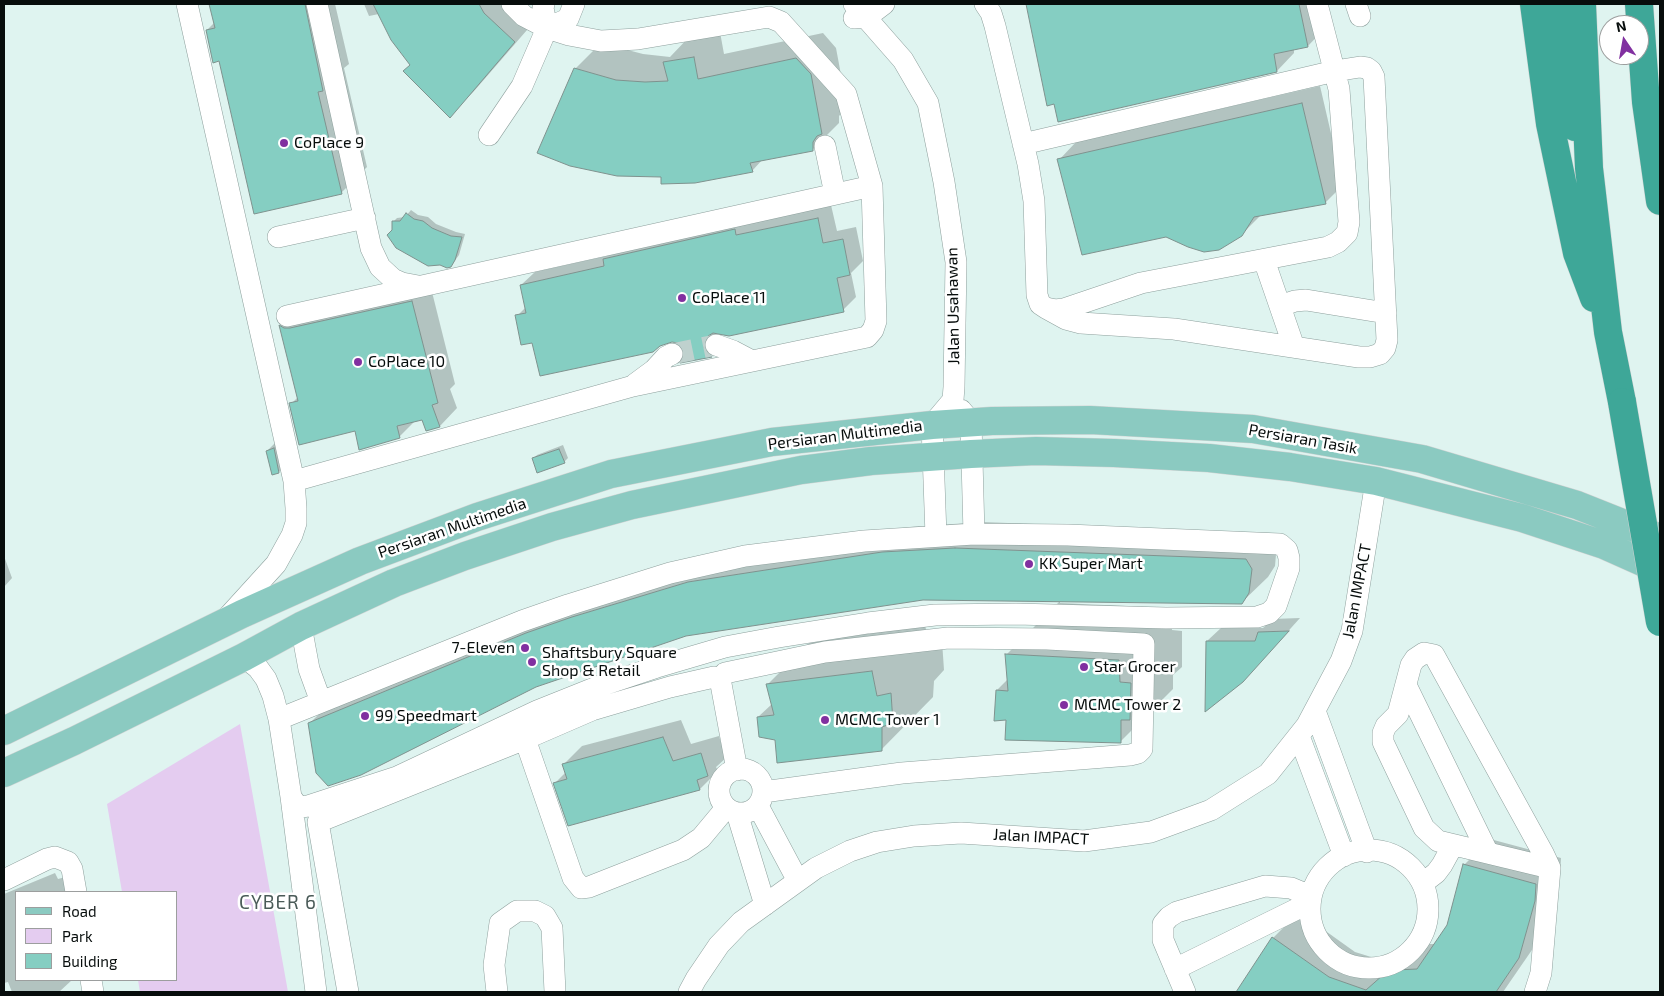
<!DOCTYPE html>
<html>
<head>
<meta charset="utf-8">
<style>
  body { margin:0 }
  #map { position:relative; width:1664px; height:996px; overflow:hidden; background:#dff4f0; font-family:"Exo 2",sans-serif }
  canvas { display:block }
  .frame { position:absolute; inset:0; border:5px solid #070d0c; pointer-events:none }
  .legend { position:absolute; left:15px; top:891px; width:162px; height:90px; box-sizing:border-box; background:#fff; border:1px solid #9c9e9e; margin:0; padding:6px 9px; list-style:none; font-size:15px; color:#070d0c }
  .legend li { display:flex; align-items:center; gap:10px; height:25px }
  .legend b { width:25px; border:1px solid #9c9e9e }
  .north { position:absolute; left:1599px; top:15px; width:50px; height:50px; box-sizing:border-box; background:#fff; border:1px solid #9c9e9e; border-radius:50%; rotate:348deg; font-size:14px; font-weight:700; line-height:20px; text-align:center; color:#070d0c }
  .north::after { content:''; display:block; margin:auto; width:18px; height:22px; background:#8130a0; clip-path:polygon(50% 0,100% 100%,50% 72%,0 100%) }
</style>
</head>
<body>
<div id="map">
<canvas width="1664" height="996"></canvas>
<div class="frame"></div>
<ul class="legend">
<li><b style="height:6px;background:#8bcac1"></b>Road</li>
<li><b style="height:14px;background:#e4ccf0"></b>Park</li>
<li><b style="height:14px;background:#85cec2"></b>Building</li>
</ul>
<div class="north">N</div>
</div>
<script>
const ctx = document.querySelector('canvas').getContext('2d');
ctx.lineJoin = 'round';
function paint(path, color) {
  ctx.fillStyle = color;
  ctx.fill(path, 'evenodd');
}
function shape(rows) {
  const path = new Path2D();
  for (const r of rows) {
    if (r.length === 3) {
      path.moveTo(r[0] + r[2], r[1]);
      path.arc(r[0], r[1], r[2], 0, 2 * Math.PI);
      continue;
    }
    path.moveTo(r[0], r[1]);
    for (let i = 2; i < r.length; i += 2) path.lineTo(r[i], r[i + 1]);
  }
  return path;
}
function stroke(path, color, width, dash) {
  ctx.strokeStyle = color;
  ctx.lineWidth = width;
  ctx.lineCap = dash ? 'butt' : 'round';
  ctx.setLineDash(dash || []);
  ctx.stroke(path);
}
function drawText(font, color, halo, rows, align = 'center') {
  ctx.font = font + ' "Exo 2",sans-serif';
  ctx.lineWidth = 5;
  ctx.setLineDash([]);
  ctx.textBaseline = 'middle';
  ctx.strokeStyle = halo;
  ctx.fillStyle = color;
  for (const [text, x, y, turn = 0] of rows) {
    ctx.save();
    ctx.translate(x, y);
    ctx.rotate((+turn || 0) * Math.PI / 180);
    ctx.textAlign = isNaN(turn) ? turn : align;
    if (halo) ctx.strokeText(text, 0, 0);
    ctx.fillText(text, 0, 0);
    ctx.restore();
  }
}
const green = shape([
  [240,724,288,992,140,992,138,980,176,980,176,892,122,892,107,804]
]);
const shadow = shape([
  [211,4,335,4,349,64,344,68,367,167,341,193,220,60,207,30,215,22],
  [364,4,527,4,540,15,475,90,450,116,412,65,379,14,369,16],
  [1027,4,1320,4,1325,28,1308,46,1294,49,1294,53,1277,71,1048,104],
  [720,32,724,54,823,33,836,48,847,107,839,116,839,123,813,149,763,159,752,171,662,176,575,69,601,43,643,54,670,57,690,36],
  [1320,86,1343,185,1326,202,1261,215,1241,235,1059,160,1076,142],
  [831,205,837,231,856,227,863,261,851,273,856,297,843,310,716,332,719,339,724,343,711,356,682,362,686,355,685,348,679,342,672,340,533,341,517,316,526,307,521,285,535,272,607,256,617,246],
  [411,210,418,215,428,217,436,224,456,232,465,234,459,255,451,266,440,263,393,230,393,222,397,218,405,217],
  [430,284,455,384,450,389,457,408,440,426,427,430,422,419,416,420,399,437,356,430,291,404,298,397,280,325,297,308],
  [276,442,288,463,279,472,267,451],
  [563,445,568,458,564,462,533,459,537,455],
  [982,522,1272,533,1277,543,1275,566,1268,577,1241,603,923,599,685,634,309,724,335,698,715,556,909,527],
  [4,556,12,578,4,587],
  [1060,601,1060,603,1171,608,1172,630,1182,631,1182,667,1173,675,1173,689,1121,741,1007,719,997,690,1008,679,1006,655],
  [1300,618,1256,667,1207,641,1221,628,1263,628,1272,619],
  [924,620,929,644,942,641,944,670,934,681,933,697,881,750,776,739,758,717,772,704,767,685,819,633],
  [681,720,691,744,719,736,726,758,716,767,718,771,700,789,569,824,555,783,566,772,564,764,582,746],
  [1490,839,1561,858,1560,875,1545,931,1503,992,1237,992,1273,938,1299,912,1355,952,1394,964,1411,949,1422,944,1436,944,1449,926,1464,865],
  [55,873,58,879,81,873,85,892,16,892,16,980,72,980,59,992,12,992,8,982,4,983,4,894]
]);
const building = shape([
  [209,4,305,4,323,91,318,92,342,194,254,214,219,61,213,63,206,30,215,28,209,4],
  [373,4,479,4,484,13,515,42,450,118,403,71,410,65,391,40,373,4],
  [1026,4,1299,4,1308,47,1274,54,1277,72,1058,122,1054,104,1047,106,1026,4],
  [694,57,698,79,796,58,811,74,822,134,817,136,813,142,813,151,750,163,753,172,695,183,661,184,661,177,617,176,570,166,537,153,574,68,616,80,645,82,668,81,663,62,694,57],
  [1302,103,1326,204,1254,217,1242,236,1219,250,1204,252,1188,247,1166,237,1082,255,1057,159,1302,103],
  [406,213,414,219,423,221,432,228,451,236,462,237,455,260,451,267,447,268,440,265,428,266,396,248,387,235,392,230,392,221,400,221,406,213],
  [818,218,823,243,843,239,850,275,837,278,844,312,729,336,713,333,708,336,704,341,704,347,706,353,712,357,680,363,684,355,683,349,678,343,672,342,660,346,653,352,540,376,532,343,521,345,515,315,526,313,520,285,604,266,603,259,735,229,736,235,818,218],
  [412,301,438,403,432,405,440,427,426,431,422,420,397,426,400,438,359,450,355,431,299,445,289,403,298,401,279,325,284,328,290,328,412,301],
  [274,448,279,473,272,475,266,451,274,448],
  [559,449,565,463,537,473,532,458,559,449],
  [955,548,1246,559,1252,569,1249,593,1242,604,923,600,686,636,536,687,361,775,328,786,316,773,308,723,526,633,572,617,688,582,882,552,955,548],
  [1289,631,1243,682,1205,712,1206,641,1255,641,1258,632,1289,631],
  [1005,654,1119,660,1120,682,1131,683,1130,720,1121,720,1121,743,1005,740,1006,720,994,721,996,690,1008,691,1005,654],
  [872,671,877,696,891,693,893,723,882,727,882,751,777,763,775,740,759,737,757,717,774,715,766,684,872,671],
  [663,737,673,761,701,753,708,776,697,780,700,790,568,826,553,783,567,779,562,764,663,737],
  [1463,864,1536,884,1535,901,1519,958,1496,992,1236,992,1272,937,1329,977,1366,990,1383,975,1395,970,1417,969,1447,925,1463,864]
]);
const minorTunnel = shape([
  [672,354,716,345]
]);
const minor = shape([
  [187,4,294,481,296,508,296,523,292,535,276,564,226,619],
  [317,4,371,248,380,267,393,279,402,283,418,286],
  [854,4,903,60,928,103,944,182,956,262,954,387,953,400,932,425,936,536],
  [985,4,991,13,995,26,1028,164,1034,201,1037,295,1040,304,1046,308,1055,310,1064,309,1141,283,1328,247,1338,242,1347,233,1349,222,1339,89,1317,4],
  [1356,4,1360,16],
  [854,18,867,17,884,4],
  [547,28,568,19,574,4],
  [489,135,522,86,547,28,543,8,544,4],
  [1023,144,1335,71,1360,67,1367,68,1371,71,1374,77,1387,340,1385,348,1380,354,1370,357,1359,357,1174,329,1081,323,1066,319,1046,308],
  [825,146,835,194],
  [278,237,365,218],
  [1264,260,1294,347],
  [1280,306,1295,301,1306,300,1386,313],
  [287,316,872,186],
  [716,345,733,351,752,361],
  [635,384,654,370,666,357,672,354],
  [961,410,971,422,974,534],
  [294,481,633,386,867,337,873,330,876,321,872,186,846,94,781,22,769,17,638,39,601,41,569,35,547,28,524,16,512,4],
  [301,626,309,669,321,702],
  [244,657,258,668,266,679,273,696,279,719,291,797,296,804,301,807,308,806,397,777,537,711,597,687,657,667,725,647,779,637,868,623,935,615,1016,614,1166,618,1257,617,1269,613,1276,606,1289,568,1289,558,1287,550,1280,544,1068,535,974,534,864,541,745,556,670,573,568,605,522,621,279,719],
  [725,673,825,652,948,638,1047,639,1144,644,1142,749,1138,753,1130,755,902,773,763,792],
  [721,684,737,770],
  [1406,685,1488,853],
  [1315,711,1367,852],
  [1299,736,1344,856],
  [525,739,573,878,581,888,589,887,683,850,701,838,726,808],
  [741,791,22],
  [291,797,316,992],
  [758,806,798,881],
  [737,813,765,905],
  [1369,909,59],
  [4,880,47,859,55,857,68,862,72,869,76,892],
  [1423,883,1436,873,1442,865,1453,845],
  [1175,969,1309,903],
  [91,980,93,992],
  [348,992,318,822,525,739,592,710,670,687,714,677],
  [497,992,494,965,500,923,517,911,535,911,545,916,552,928,555,992],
  [689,992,696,979,719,945,741,922,816,868,850,851,877,842,914,836,961,833,1084,841,1151,832,1211,810,1268,774,1307,725,1341,661,1352,631,1376,481],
  [1185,992,1163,940,1163,924,1169,917,1177,912,1265,886,1291,888,1310,896],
  [1535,992,1541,973,1550,868,1543,853,1434,655,1424,653,1415,659,1411,665,1398,714,1386,726,1383,733,1383,742,1424,828,1438,841,1550,868]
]);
const major = shape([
  [4,731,242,614,360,561,477,517,611,474,772,442,932,425,992,421,1090,420,1253,429,1422,459,1577,505,1660,538],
  [4,773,74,741,244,657,301,626,394,583,465,556,552,527,632,505,801,470,871,461,971,454,1036,451,1114,453,1209,458,1290,467,1376,481,1522,518,1604,545,1660,570]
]);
const highway = shape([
  [1534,4,1550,124,1577,253,1594,298],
  [1558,4,1563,65,1570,112,1575,127],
  [1582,4,1589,168,1608,332,1622,402],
  [1639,4,1646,102,1660,201]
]);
const highwayBridge = shape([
  [1622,402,1660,622]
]);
const markers = [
  [284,143,5,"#8130a0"],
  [682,298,5,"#8130a0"],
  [358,362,5,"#8130a0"],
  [1029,564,5,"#8130a0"],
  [525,648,5,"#8130a0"],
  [532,662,5,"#8130a0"],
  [1084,667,5,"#8130a0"],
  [1064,705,5,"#8130a0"],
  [365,716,5,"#8130a0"],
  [825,720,5,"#8130a0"]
];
const poiNames = [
  ["CoPlace 9",294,143],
  ["CoPlace 11",692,298],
  ["CoPlace 10",368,362],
  ["KK Super Mart",1039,564],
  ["7-Eleven",515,648,"right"],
  ["Shaftsbury Square",542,653],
  ["Shop & Retail",542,671],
  ["Star Grocer",1094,667],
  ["MCMC Tower 2",1074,705],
  ["99 Speedmart",375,716],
  ["MCMC Tower 1",835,720]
];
const streetNames = [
  ["Jalan Usahawan",953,306,-91],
  ["Persiaran Multimedia",845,435,-7],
  ["Persiaran Tasik",1303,439,10],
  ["Persiaran Multimedia",452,528,-19],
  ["Jalan IMPACT",1357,591,-79],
  ["Jalan IMPACT",1041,837,3]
];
const quarterNames = [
  ["CYBER 6",278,903]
];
paint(green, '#e4ccf0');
paint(shadow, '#0003');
paint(building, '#85cec2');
stroke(building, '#7f928e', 1);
stroke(minorTunnel, '#bfd1ce', 21, [21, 11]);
stroke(minor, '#8ea09d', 22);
stroke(major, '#d2d3d3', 29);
stroke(highway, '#d2d3d3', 29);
stroke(minor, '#fff', 21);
stroke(major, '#8bcac1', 28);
stroke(highway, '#3ea798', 28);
stroke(highwayBridge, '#d2d3d3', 29, []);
stroke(highwayBridge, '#3ea798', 28);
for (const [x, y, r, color] of markers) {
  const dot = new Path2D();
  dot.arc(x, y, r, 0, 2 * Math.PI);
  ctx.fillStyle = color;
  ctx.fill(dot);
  stroke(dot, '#fff', 2);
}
drawText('16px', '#070d0c', '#fff', poiNames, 'left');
drawText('16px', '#070d0c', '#fff', streetNames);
ctx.letterSpacing = '1px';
drawText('19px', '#4a5b58', '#fff', quarterNames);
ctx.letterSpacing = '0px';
</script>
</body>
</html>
